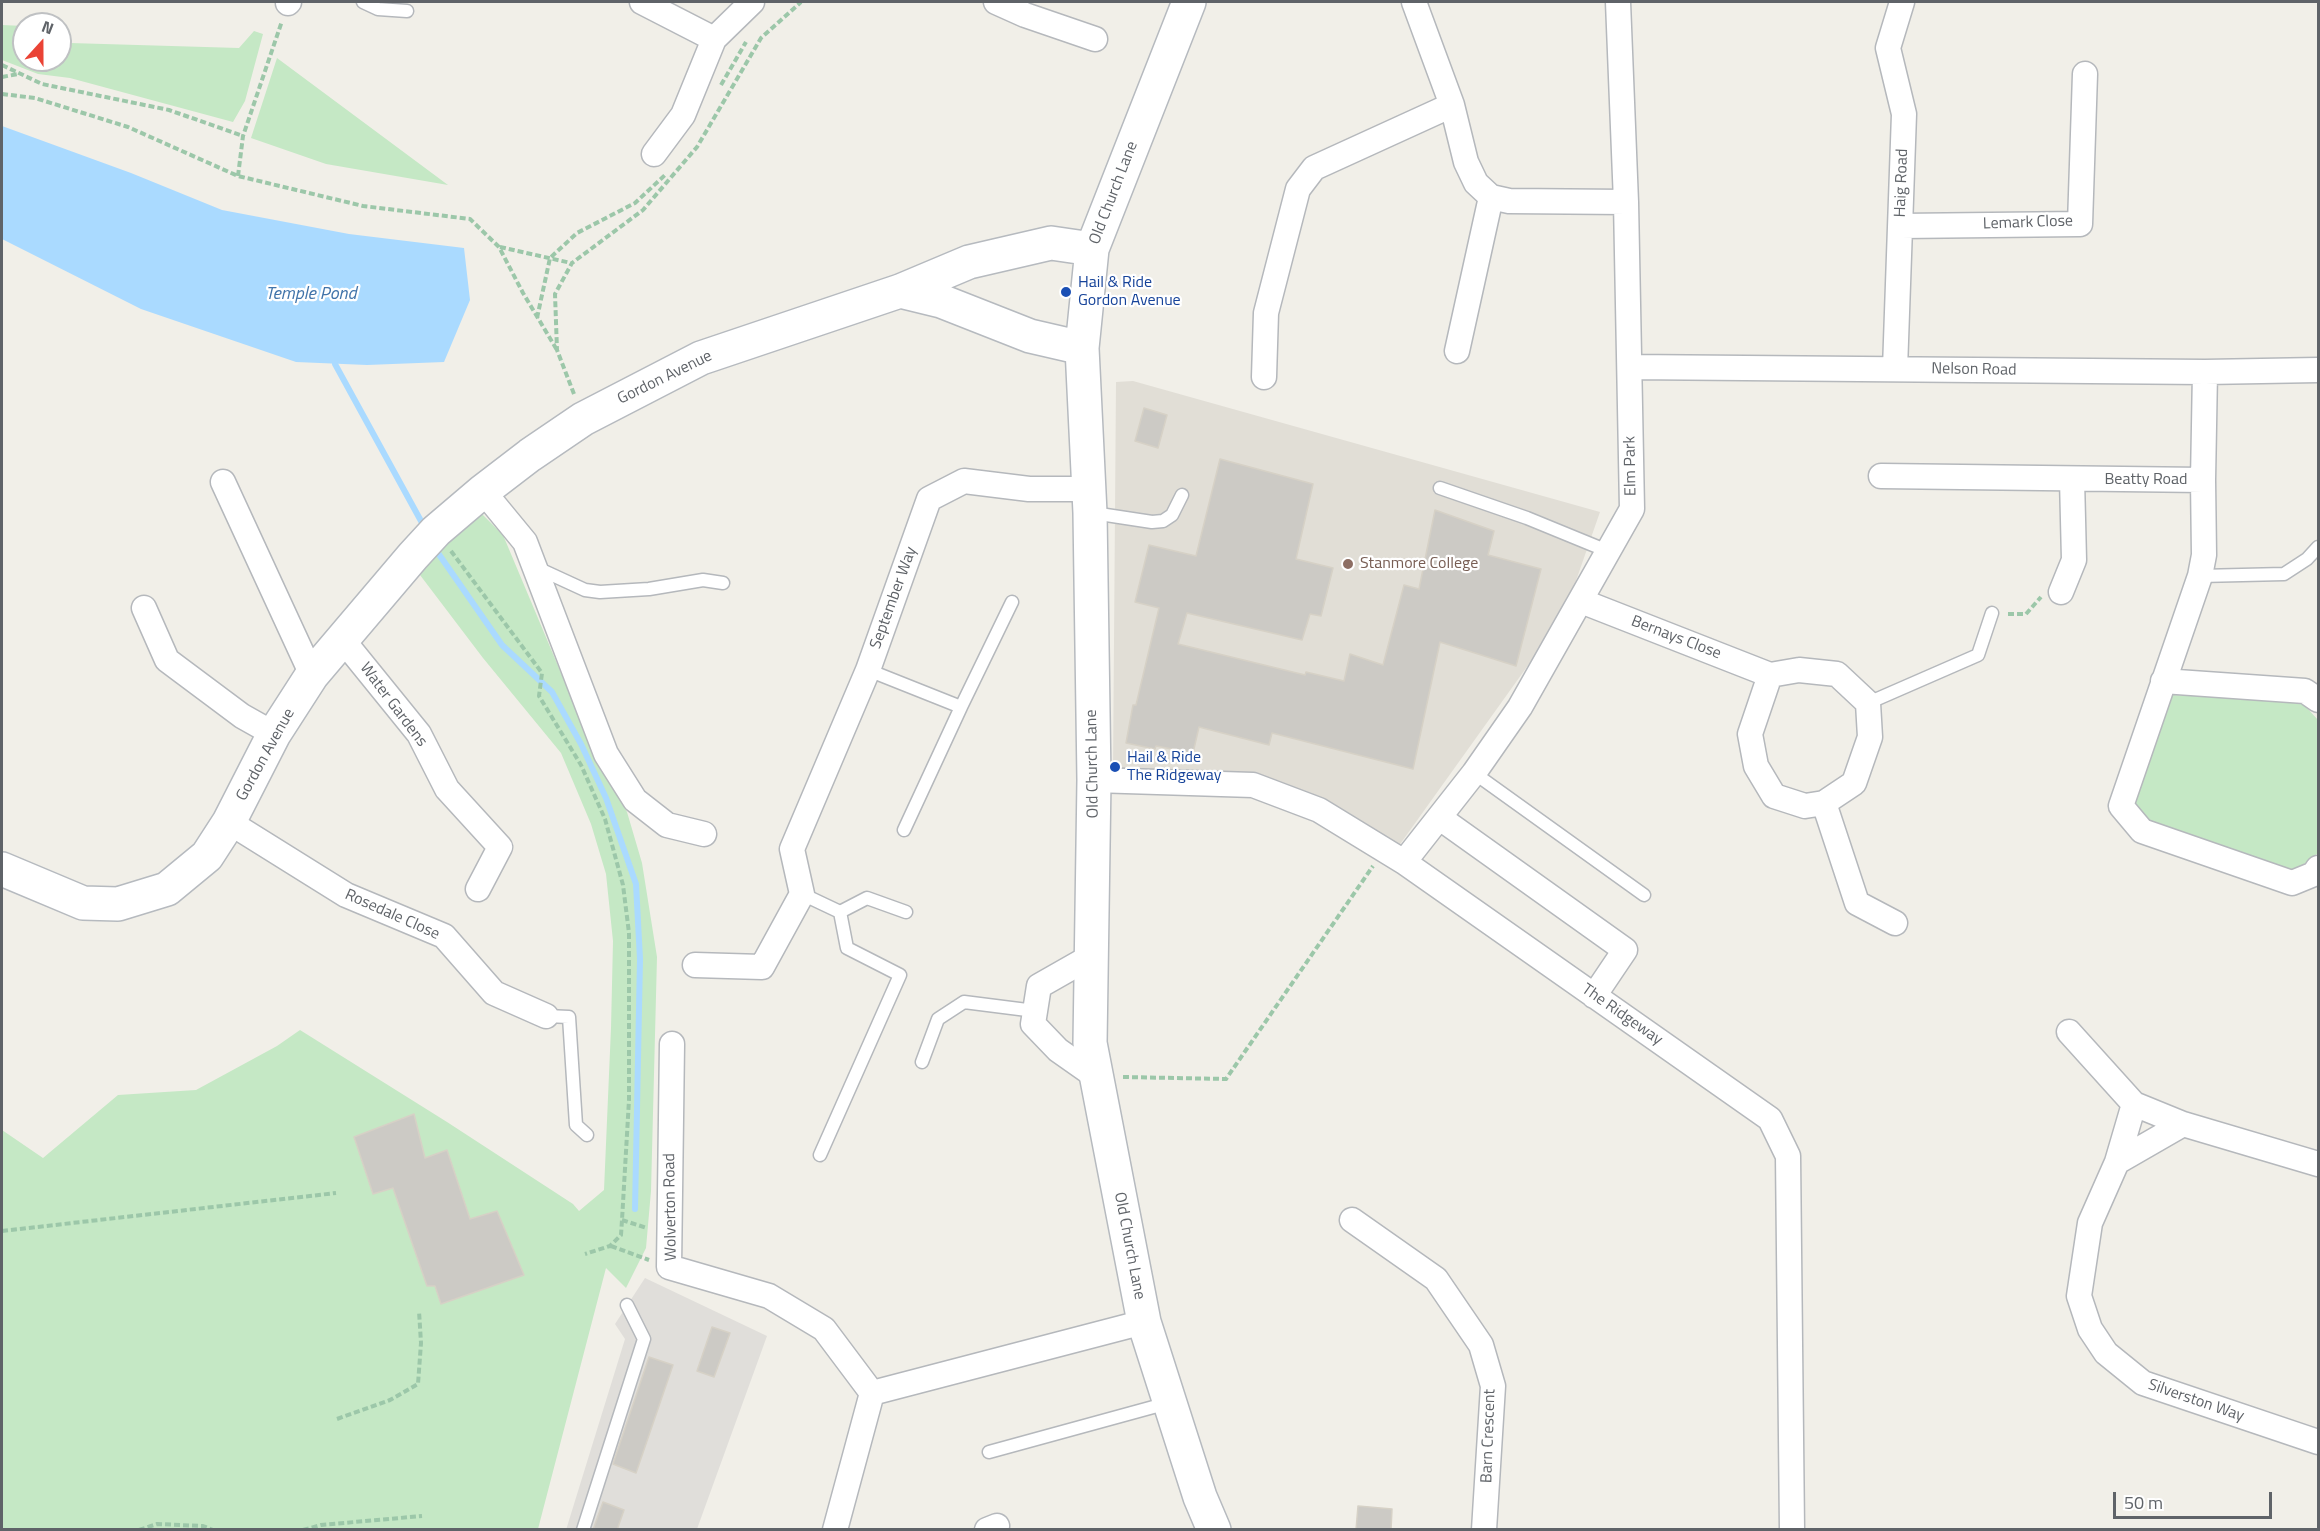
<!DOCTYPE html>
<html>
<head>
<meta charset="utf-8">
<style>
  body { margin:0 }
  #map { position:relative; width:2320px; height:1531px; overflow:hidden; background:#f1efe8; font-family:"Titillium Web",sans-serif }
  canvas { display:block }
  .frame { position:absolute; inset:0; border:3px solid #5f6368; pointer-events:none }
  .north { position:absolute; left:12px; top:12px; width:60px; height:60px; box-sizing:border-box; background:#fff; border:2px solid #bfc1c3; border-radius:50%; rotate:21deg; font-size:16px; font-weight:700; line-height:24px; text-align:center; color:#5f6368 }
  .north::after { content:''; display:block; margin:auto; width:21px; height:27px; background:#ea4335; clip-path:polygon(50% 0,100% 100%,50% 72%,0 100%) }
  .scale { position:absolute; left:2113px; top:1492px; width:159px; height:27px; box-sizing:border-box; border:3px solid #5f6368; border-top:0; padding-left:8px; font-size:18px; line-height:21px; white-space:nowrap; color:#5f6368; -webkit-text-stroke:4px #fff; paint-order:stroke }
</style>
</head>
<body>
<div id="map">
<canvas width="2320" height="1531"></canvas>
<div class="frame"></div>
<div class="north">N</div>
<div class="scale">50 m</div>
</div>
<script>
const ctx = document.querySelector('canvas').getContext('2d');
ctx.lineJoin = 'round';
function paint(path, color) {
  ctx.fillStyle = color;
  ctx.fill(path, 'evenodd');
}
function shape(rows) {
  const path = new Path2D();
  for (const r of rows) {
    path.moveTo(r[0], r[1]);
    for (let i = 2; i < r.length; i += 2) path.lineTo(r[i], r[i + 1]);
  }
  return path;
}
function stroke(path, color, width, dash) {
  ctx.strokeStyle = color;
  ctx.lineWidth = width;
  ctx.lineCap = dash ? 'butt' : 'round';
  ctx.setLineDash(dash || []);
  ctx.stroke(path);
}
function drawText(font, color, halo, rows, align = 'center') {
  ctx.font = font + ' "Titillium Web",sans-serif';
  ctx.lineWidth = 4.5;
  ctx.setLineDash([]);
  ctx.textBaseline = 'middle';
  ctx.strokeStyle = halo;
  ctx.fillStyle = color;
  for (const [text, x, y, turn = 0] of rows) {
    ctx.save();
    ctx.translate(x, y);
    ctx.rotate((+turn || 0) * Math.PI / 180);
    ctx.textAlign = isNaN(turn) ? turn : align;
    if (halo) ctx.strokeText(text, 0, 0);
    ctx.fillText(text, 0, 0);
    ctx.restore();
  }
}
const industrial = shape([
  [645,1278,767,1336,697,1529,566,1530,625,1339,615,1324]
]);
const education = shape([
  [1133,381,1600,512,1564,615,1398,847,1271,781,1113,771,1116,382]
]);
const green = shape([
  [2,25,24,26,24,60,60,60,60,41,70,43,239,48,254,31,263,34,245,101,233,122,70,78,38,74,2,60],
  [277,58,448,185,326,164,251,138],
  [481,513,503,535,593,749,627,812,642,863,657,957,651,1191,646,1248,626,1288,606,1268,538,1529,2,1529,2,1130,43,1158,118,1095,196,1090,277,1046,300,1030,447,1122,573,1204,579,1211,604,1190,611,1028,613,941,606,874,591,824,561,753,483,658,420,575,456,531],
  [2166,695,2297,697,2318,720,2318,853,2294,872,2150,827,2132,798]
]);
const water = shape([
  [2,126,131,173,222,210,349,234,464,248,470,300,444,362,367,365,296,362,141,309,2,239]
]);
const stream = shape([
  [335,364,421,521],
  [438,553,502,645,552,692,581,744,606,798,636,884,640,959,635,1209]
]);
const building = shape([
  [1144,408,1167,415,1158,448,1135,441,1144,408],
  [1220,459,1313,484,1296,559,1333,568,1321,616,1310,614,1302,640,1187,613,1178,644,1305,675,1306,672,1344,681,1350,654,1383,665,1404,585,1419,589,1435,510,1494,531,1488,555,1541,569,1516,666,1440,642,1413,769,1272,733,1269,745,1199,727,1193,753,1156,746,1155,749,1126,743,1133,705,1136,705,1159,608,1135,602,1149,545,1196,556,1220,459],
  [414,1114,425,1158,447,1150,470,1219,497,1211,524,1275,441,1304,435,1286,427,1286,393,1188,373,1194,354,1137,414,1114],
  [712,1327,730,1333,714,1377,697,1371,712,1327],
  [649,1357,673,1365,636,1473,613,1464,649,1357],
  [603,1502,624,1510,617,1530,593,1530,603,1502],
  [1358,1506,1392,1509,1391,1530,1356,1530,1358,1506]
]);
const path = shape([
  [2,65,42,84,169,110,243,136],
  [2,77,18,74],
  [721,85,746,42],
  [2,94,35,98,128,127,238,176,363,206,470,219,499,247,523,293,557,350],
  [238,176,243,136,282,21],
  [500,247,571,263],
  [537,318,550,258,577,233,635,203,665,175],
  [574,394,557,350,555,294,572,263,643,210,697,147,761,38,801,2],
  [451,551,542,673,539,696,581,765,605,819,623,885,629,933,629,1100,622,1220,621,1235,610,1246,585,1254],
  [2008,614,2026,614,2041,597],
  [1123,1077,1226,1079,1373,866],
  [622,1220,647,1228],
  [2,1231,336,1193],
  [611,1246,649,1260],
  [337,1419,390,1400,418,1384,421,1343,419,1311],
  [139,1530,157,1524,203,1526,213,1530],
  [303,1530,321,1525,422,1516]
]);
const lane = shape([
  [363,2,378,9,407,11],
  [1440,488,1527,518,1610,552],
  [1093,513,1152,522,1163,521,1172,515,1182,495],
  [535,567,585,590,600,592,649,589,703,580,723,583],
  [2200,576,2284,574,2307,559,2318,547],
  [868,670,961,707,904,830],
  [1868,703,1978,655,1992,613],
  [961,707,1012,602],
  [1474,773,1644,895],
  [802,894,840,912,867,898,906,912],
  [546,1016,569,1017,576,1125,587,1135],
  [922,1062,938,1019,964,1002,1035,1011],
  [820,1155,900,975,847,948,840,912],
  [989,1452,1168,1403],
  [583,1530,644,1339,627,1305]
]);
const street = shape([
  [642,2,714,39,752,2],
  [996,2,1025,15,1095,39],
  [1414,2,1452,105,1466,162,1476,183,1491,197,1509,201,1626,202],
  [288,3,289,2],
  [654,154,683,115,714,39],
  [1901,226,2080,224,2085,74],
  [1457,351,1491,197],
  [1630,367,2205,372,2318,370],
  [1895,369,1904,114,1888,48,1902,2],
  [1264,377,1266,313,1298,189,1314,168,1452,105],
  [1881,476,2203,480,2204,555,2200,576,2121,806,2142,831,2292,883,2314,874,2318,868],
  [2203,480,2205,372],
  [223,482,312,675],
  [483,491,525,542,606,754,635,800,667,825,704,834],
  [2061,592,2074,560,2072,479],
  [1581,601,1770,675],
  [144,608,167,660,242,716,274,734],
  [342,639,419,734,447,789,500,847,478,889],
  [1799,670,1837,674,1868,703,1870,737,1854,783,1824,803,1805,806,1774,796,1756,766,1750,734,1770,675,1799,670],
  [2163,681,2305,691,2318,700],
  [1094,780,1253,785,1319,810,1404,862,1770,1119,1788,1156,1792,1530],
  [1824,803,1857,903,1895,923],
  [1440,818,1625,950,1594,996],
  [229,822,346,895,444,936,494,993,546,1016],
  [1404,862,1474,773,1520,707,1632,509,1626,202,1618,2],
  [1090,957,1039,986,1033,1024,1058,1050,1095,1076],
  [695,965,762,967,802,894,792,849,868,670,929,499,964,481,1029,489,1089,489],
  [2069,1032,2134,1104,2117,1162],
  [672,1044,669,1267,769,1296,824,1329,872,1393],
  [2134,1104,2183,1124],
  [2318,1164,2183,1124,2117,1162,2090,1223,2079,1296,2090,1329,2106,1353,2143,1383,2318,1442],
  [1352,1220,1436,1279,1481,1345,1493,1386,1484,1530],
  [872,1393,1144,1322],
  [835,1530,872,1393],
  [987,1530,997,1526]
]);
const secondary = shape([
  [1189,2,1092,249,1082,348,1090,513,1094,780,1090,1043,1144,1322,1200,1497,1214,1530],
  [900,291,941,301,1030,336,1082,348],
  [2,869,83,903,118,904,167,889,207,856,229,822,274,734,312,675,413,556,436,531,483,491,530,455,583,419,701,358,900,291,969,262,1051,243,1092,249]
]);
const markers = [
  [1066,292,6,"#1a4fb4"],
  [1348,564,6,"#8d6e63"],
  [1115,767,6,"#1a4fb4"]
];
const streetNames = [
  ["Haig Road",1902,183,-88],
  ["Old Church Lane",1114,193,-69],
  ["Lemark Close",2028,223,-2],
  ["Nelson Road",1974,370,1],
  ["Gordon Avenue",665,378,-26],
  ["Elm Park",1631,466,-91],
  ["Beatty Road",2146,480],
  ["September Way",894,598,-70],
  ["Bernays Close",1676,638,21],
  ["Water Gardens",393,705,53],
  ["Gordon Avenue",266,755,-61],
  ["Old Church Lane",1093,764,-91],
  ["Rosedale Close",392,915,24],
  ["The Ridgeway",1622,1015,35],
  ["Wolverton Road",671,1207,-91],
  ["Old Church Lane",1129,1246,79],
  ["Silverston Way",2196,1401,19],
  ["Barn Crescent",1489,1436,-88]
];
const transitNames = [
  ["Hail & Ride",1078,283],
  ["Gordon Avenue",1078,301],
  ["Hail & Ride",1127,758],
  ["The Ridgeway",1127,776]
];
const educationNames = [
  ["Stanmore College",1360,564]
];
const waterNames = [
  ["Temple Pond",311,295]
];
paint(industrial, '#e0deda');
paint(education, '#e1ded6');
paint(green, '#c5e8c5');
paint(water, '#aadaff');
stroke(stream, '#aadaff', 6);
paint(building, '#cccac5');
stroke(building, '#d6d1c6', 1.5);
stroke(lane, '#b5b8bc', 15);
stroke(street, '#b5b8bc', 27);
stroke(secondary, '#b6babf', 36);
stroke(path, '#9cc7a9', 4, [6, 3]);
stroke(lane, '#fff', 12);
stroke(street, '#fff', 24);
stroke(secondary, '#fff', 33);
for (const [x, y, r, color] of markers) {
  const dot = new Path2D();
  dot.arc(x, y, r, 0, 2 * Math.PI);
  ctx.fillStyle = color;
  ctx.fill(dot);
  stroke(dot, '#fff', 2);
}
drawText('16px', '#5f6368', '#fff', streetNames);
drawText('16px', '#164399', '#fff', transitNames, 'left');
drawText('16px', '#785e54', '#fff', educationNames, 'left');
drawText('italic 18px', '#4174aa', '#fff', waterNames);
</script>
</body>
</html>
